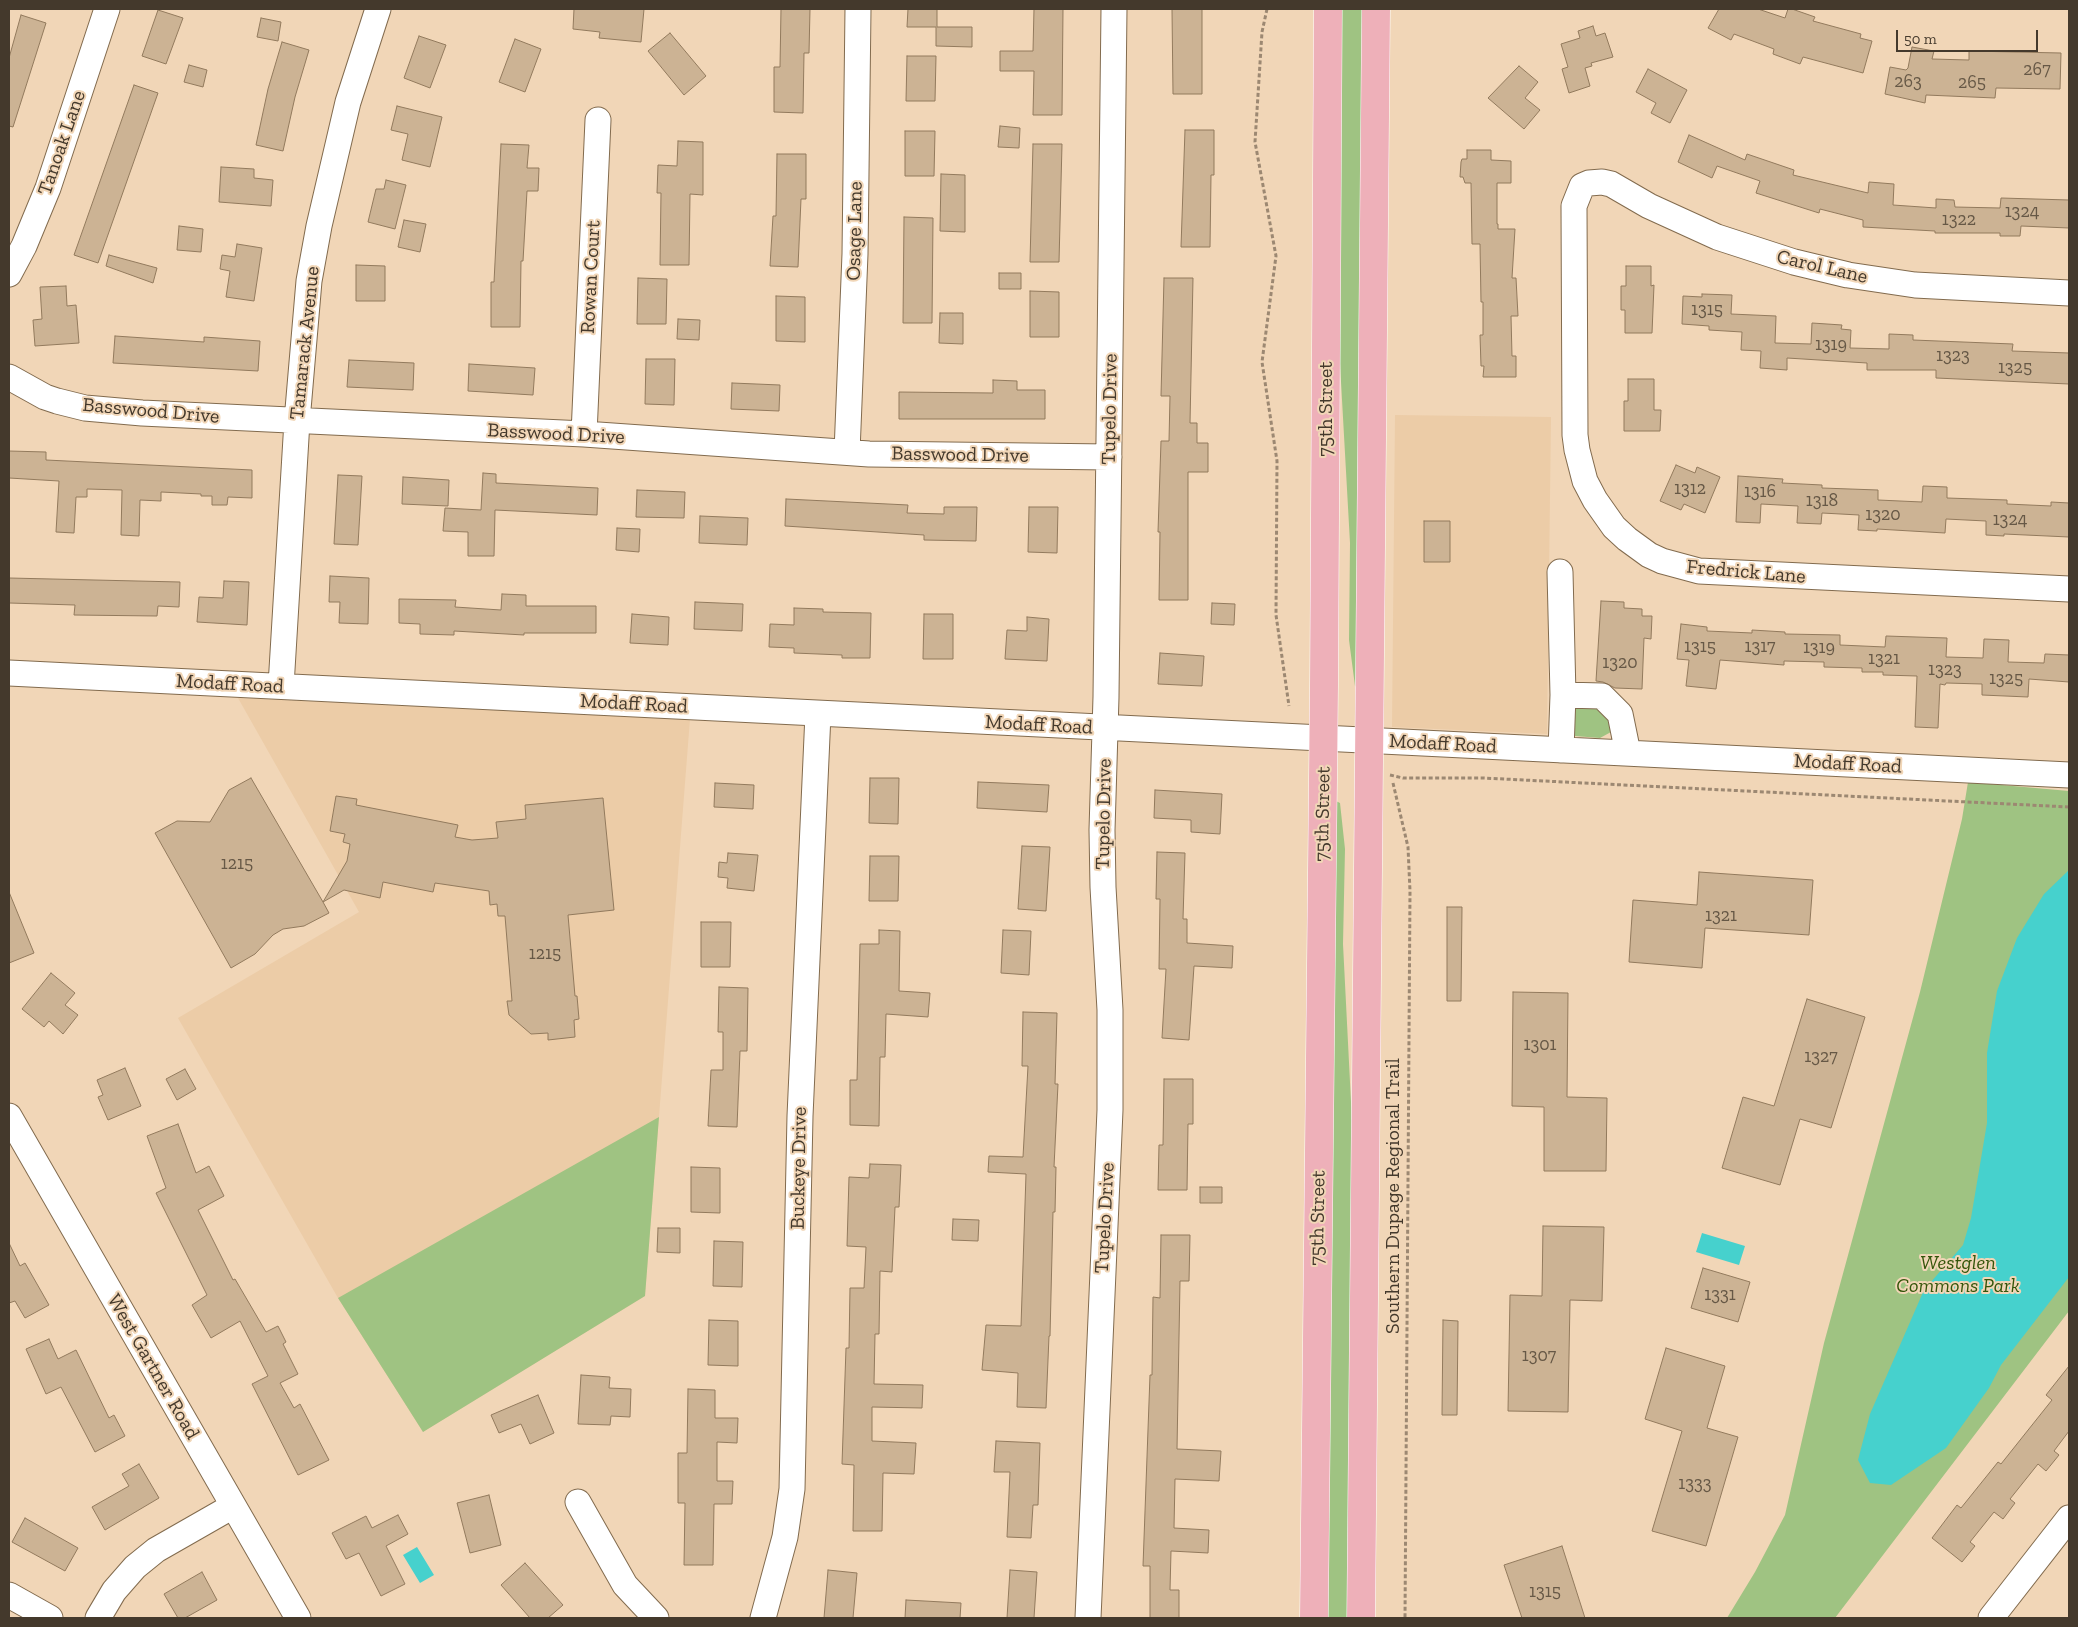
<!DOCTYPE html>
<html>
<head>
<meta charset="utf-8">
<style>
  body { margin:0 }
  #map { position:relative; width:2078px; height:1627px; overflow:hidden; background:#f1d6b7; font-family:"Zilla Slab",serif }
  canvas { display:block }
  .frame { position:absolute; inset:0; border:10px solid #44392c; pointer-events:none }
  .scale { position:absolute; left:1896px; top:30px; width:142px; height:22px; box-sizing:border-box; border:2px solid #44392c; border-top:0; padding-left:6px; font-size:15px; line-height:18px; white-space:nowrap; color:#44392c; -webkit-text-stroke:4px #f1d6b7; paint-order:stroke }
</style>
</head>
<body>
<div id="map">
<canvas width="2078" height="1627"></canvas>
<div class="frame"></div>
<div class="scale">50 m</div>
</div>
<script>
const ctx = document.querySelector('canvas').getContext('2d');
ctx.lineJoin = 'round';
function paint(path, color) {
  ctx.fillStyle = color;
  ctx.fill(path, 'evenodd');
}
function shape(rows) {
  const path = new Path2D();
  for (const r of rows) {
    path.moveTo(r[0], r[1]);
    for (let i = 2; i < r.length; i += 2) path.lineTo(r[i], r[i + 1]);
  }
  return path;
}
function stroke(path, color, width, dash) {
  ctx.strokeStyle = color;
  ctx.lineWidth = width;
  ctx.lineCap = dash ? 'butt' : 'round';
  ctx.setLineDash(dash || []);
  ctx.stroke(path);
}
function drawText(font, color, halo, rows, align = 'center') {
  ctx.font = font + ' "Zilla Slab",serif';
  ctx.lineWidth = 4;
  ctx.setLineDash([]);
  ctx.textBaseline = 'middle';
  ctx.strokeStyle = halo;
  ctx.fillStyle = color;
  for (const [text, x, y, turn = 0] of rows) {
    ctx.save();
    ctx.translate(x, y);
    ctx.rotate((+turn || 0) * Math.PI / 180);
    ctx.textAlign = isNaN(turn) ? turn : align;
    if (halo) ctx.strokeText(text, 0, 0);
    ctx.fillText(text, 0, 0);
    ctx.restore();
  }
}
const built = shape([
  [1395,415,1551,417,1547,734,1392,727],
  [238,698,690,719,645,1296,423,1432,338,1298,178,1018,359,912]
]);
const green = shape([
  [1339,9,1363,9,1359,689,1355,686,1349,640,1350,543,1337,310],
  [1581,703,1609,711,1611,732,1600,738,1575,736,1570,731,1569,712],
  [1968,782,2069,791,2069,1311,1835,1618,1727,1618,1755,1572,1785,1515,1824,1343,1920,992,1962,819],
  [1334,800,1340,803,1345,849,1343,944,1355,1181,1348,1618,1325,1618],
  [659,1117,645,1296,423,1432,338,1298]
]);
const water = shape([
  [2069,870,2069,1277,2001,1365,1989,1388,1946,1448,1891,1485,1870,1483,1858,1460,1870,1414,1924,1290,1963,1245,1971,1218,1987,1123,1987,1053,1997,991,2017,938,2044,894],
  [1702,1233,1745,1246,1739,1265,1696,1252],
  [417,1547,434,1575,420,1583,403,1555]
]);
const building = shape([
  [574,9,644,9,641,42,599,38,600,32,573,29,574,9],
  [781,9,810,9,809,53,804,53,803,113,774,112,774,67,780,67,781,9],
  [908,9,937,9,937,27,972,27,972,47,936,46,936,27,907,27,908,9],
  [1034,9,1063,9,1062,115,1033,115,1034,71,1000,71,1000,51,1033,51,1034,9],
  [1172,9,1202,9,1202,94,1173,94,1172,9],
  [1719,9,1758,9,1785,18,1788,9,1792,9,1815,17,1813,21,1861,34,1860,38,1872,41,1863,73,1803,57,1800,64,1773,54,1774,49,1734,34,1731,40,1708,28,1719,9],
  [158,10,183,18,166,64,142,56,158,10],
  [21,15,46,23,13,127,9,126,9,58,21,15],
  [261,18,281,22,278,41,257,37,261,18],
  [1593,26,1596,36,1605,33,1613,57,1591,63,1592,66,1585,68,1590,86,1569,93,1562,69,1568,67,1561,44,1580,38,1578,31,1593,26],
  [670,33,706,76,684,95,648,51,670,33],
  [419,36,446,45,430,88,404,78,419,36],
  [515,39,541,49,525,92,499,82,515,39],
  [282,42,309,50,295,97,283,151,256,145,268,89,282,42],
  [1912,47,1934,51,1932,59,1969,60,1969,51,2061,53,2060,89,1996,88,1995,98,1926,95,1925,103,1885,94,1890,67,1906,70,1908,68,1912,47],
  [907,56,936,56,935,101,906,101,907,56],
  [189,65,207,70,203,87,184,82,189,65],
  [1519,66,1538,82,1525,98,1540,110,1524,129,1488,98,1519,66],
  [1648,69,1687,90,1670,123,1651,113,1656,103,1636,92,1648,69],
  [134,85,158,93,98,263,74,255,134,85],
  [397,106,442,117,430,167,402,160,408,134,391,130,397,106],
  [1000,126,1020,128,1019,148,998,147,1000,126],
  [1185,130,1214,130,1214,175,1211,175,1210,247,1181,247,1185,130],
  [905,131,935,131,934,176,905,176,905,131],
  [1689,135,1745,160,1747,154,1794,170,1793,175,1868,193,1869,182,1894,184,1893,205,1936,208,1936,199,1954,200,1955,207,2000,208,2001,198,2069,200,2069,228,2021,226,2020,236,2000,236,2000,233,1935,233,1935,231,1863,227,1863,220,1820,209,1819,213,1756,193,1760,181,1717,166,1712,178,1678,162,1689,135],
  [678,141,703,142,703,195,690,194,689,265,660,265,661,193,657,193,658,165,677,166,678,141],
  [501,144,529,145,527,168,539,168,538,191,527,191,523,261,521,261,520,327,491,327,491,282,494,282,501,144],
  [1033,144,1062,144,1059,262,1030,262,1033,144],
  [1467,150,1491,150,1491,160,1511,161,1511,183,1497,183,1497,224,1498,224,1498,229,1515,229,1512,278,1516,278,1518,316,1511,316,1512,356,1516,356,1516,377,1483,377,1484,366,1481,366,1480,335,1483,335,1483,302,1481,302,1480,244,1472,244,1471,183,1465,183,1463,177,1460,177,1461,162,1462,159,1467,159,1467,150],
  [777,154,806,154,806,199,801,199,798,267,770,266,773,216,776,216,777,154],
  [221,167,254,169,254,178,273,180,271,206,219,202,221,167],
  [941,174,965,175,965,232,940,231,941,174],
  [386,180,406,185,395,229,368,222,376,189,384,189,386,180],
  [904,217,933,218,932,323,903,323,904,217],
  [404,220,426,224,420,252,398,247,404,220],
  [179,226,203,229,201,252,177,250,179,226],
  [237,244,262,248,254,301,226,297,230,271,220,269,222,255,235,257,237,244],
  [109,255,157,268,153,283,106,266,109,255],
  [356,265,385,266,385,301,356,301,356,265],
  [1626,266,1651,266,1651,286,1654,285,1652,333,1625,333,1625,310,1621,310,1621,286,1626,286,1626,266],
  [999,273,1021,273,1021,289,999,289,999,273],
  [638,278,667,279,666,324,637,324,638,278],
  [1164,278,1193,278,1190,423,1197,423,1197,443,1208,443,1208,472,1188,472,1188,600,1159,600,1160,532,1158,532,1161,441,1169,441,1170,396,1161,396,1164,278],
  [66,286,67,306,76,305,79,343,35,346,33,320,42,319,40,287,66,286],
  [1030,291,1059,292,1059,337,1030,337,1030,291],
  [1702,294,1732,295,1731,314,1776,316,1775,343,1811,344,1812,323,1842,325,1841,329,1851,330,1850,348,1889,349,1889,334,1913,335,1913,340,2013,344,2012,351,2069,353,2069,384,1936,378,1936,370,1867,370,1867,363,1787,358,1787,370,1760,368,1761,351,1741,350,1742,332,1709,330,1709,326,1682,324,1683,296,1702,297,1702,294],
  [776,296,805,297,805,342,776,341,776,296],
  [940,313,963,313,963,344,939,343,940,313],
  [678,319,700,320,699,340,677,339,678,319],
  [115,336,204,342,204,337,260,341,258,371,113,363,115,336],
  [646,359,675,359,674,405,645,404,646,359],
  [349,360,414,363,413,390,347,387,349,360],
  [469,364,535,368,533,395,468,391,469,364],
  [1628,379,1654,379,1654,410,1661,410,1660,431,1624,431,1624,401,1628,401,1628,379],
  [993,380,1017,381,1017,390,1045,390,1045,419,899,419,899,392,993,393,993,380],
  [732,383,780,385,779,411,731,409,732,383],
  [9,451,46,452,46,460,252,470,252,498,228,497,227,505,212,505,212,496,201,496,201,494,161,492,161,501,140,500,139,536,121,535,122,490,87,489,87,497,76,497,74,533,56,532,59,481,9,478,9,451],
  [1676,465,1695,473,1697,467,1720,477,1705,513,1684,504,1681,510,1660,501,1676,465],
  [483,473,496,474,496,483,598,488,597,515,495,510,494,556,468,556,468,532,443,531,445,508,481,510,483,473],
  [338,475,362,476,358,545,334,544,338,475],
  [1738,476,1783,479,1782,483,1822,485,1822,488,1878,490,1878,500,1922,502,1923,486,1947,487,1947,498,2007,500,2007,504,2051,506,2051,502,2069,503,2069,537,2004,534,2004,536,1986,535,1986,521,1946,519,1945,533,1877,529,1877,531,1858,530,1859,515,1822,513,1821,524,1797,523,1798,506,1761,504,1760,523,1736,522,1738,476],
  [403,477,449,480,448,506,402,504,403,477],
  [637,490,685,492,684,518,636,517,637,490],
  [786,499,908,505,907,513,944,514,944,507,977,507,976,541,924,540,924,535,785,526,786,499],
  [1029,507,1058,507,1057,553,1028,552,1029,507],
  [700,516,748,518,747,545,699,543,700,516],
  [1424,521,1450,521,1450,562,1424,562,1424,521],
  [617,528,640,529,639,552,616,550,617,528],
  [330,576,369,578,368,624,339,623,340,602,329,602,330,576],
  [9,578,180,582,179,607,158,606,157,616,74,615,75,605,9,603,9,578],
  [224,581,249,582,247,625,197,622,199,597,223,598,224,581],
  [502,594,526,595,526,606,596,606,596,633,524,633,524,635,454,631,454,635,420,634,420,624,399,623,399,599,456,600,455,607,501,610,502,594],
  [1601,601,1624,602,1624,608,1642,609,1642,616,1652,616,1651,639,1644,638,1642,689,1615,688,1603,682,1596,681,1601,601],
  [695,602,743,604,742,631,694,629,695,602],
  [1212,603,1235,604,1234,625,1211,624,1212,603],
  [794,608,823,609,823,612,871,613,870,658,842,658,842,655,794,653,794,648,769,647,770,624,794,625,794,608],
  [632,614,669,617,668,645,630,643,632,614],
  [924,614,953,614,953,659,923,659,924,614],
  [1027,617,1049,619,1047,661,1005,659,1007,630,1027,631,1027,617],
  [1681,624,1707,627,1707,631,1752,633,1752,630,1785,632,1785,634,1840,635,1840,645,1885,647,1886,636,1947,638,1946,657,1983,658,1984,639,2009,640,2008,662,2044,663,2045,654,2069,655,2069,682,2029,679,2028,697,1982,695,1982,684,1946,683,1945,685,1940,684,1938,728,1915,727,1917,676,1883,675,1883,672,1862,672,1862,668,1824,667,1824,662,1784,661,1784,665,1720,660,1716,689,1686,686,1689,660,1677,659,1681,624],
  [1160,653,1204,656,1202,686,1158,684,1160,653],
  [251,778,323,902,347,861,350,844,343,842,345,834,330,831,336,796,357,799,356,805,458,825,455,837,472,840,498,838,496,822,526,819,525,805,603,798,614,910,568,915,575,996,577,996,579,1019,574,1020,575,1037,548,1040,548,1033,531,1034,509,1015,507,1001,512,1001,505,916,498,916,497,904,490,905,489,891,435,883,433,892,383,882,380,898,344,890,323,902,329,913,304,926,283,929,273,935,255,954,231,968,155,833,177,821,210,822,229,790,251,778],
  [870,778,899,778,898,824,869,823,870,778],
  [978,782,1049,785,1047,812,977,808,978,782],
  [715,783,754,785,753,809,714,807,715,783],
  [1155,790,1222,794,1220,834,1191,832,1191,820,1154,818,1155,790],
  [1022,846,1050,847,1046,911,1018,909,1022,846],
  [1157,852,1185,853,1183,919,1187,919,1187,943,1233,946,1232,968,1194,966,1189,1040,1162,1038,1166,969,1159,969,1160,899,1156,899,1157,852],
  [728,853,758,855,754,891,727,888,728,878,718,877,719,862,727,863,728,853],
  [870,856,899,856,898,901,869,901,870,856],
  [1699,872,1813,880,1809,935,1705,928,1702,968,1629,962,1633,900,1697,905,1699,872],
  [9,892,34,953,9,963,9,892],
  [1447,907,1462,907,1461,1001,1447,1001,1447,907],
  [701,922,731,922,730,967,701,967,701,922],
  [879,930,900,931,899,991,930,993,928,1017,886,1014,885,1057,880,1057,879,1126,850,1125,850,1080,857,1080,860,944,879,944,879,930],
  [1003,930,1031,931,1029,975,1001,973,1003,930],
  [51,973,75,993,65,1005,78,1015,63,1034,49,1021,44,1027,22,1009,51,973],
  [719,987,748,988,747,1051,740,1051,737,1127,708,1126,711,1070,723,1070,723,1032,718,1032,719,987],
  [1513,992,1568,993,1567,1097,1607,1098,1606,1171,1544,1171,1544,1107,1512,1106,1513,992],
  [1807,999,1865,1017,1831,1128,1800,1119,1780,1185,1722,1168,1743,1097,1774,1106,1807,999],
  [1023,1012,1057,1013,1055,1084,1058,1084,1054,1167,1056,1167,1055,1212,1053,1212,1050,1336,1049,1336,1046,1408,1017,1407,1018,1373,982,1370,986,1325,1021,1326,1026,1174,988,1172,989,1156,1023,1157,1028,1066,1022,1066,1023,1012],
  [125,1068,141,1106,108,1120,98,1097,103,1095,97,1080,125,1068],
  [185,1069,196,1089,177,1100,166,1079,185,1069],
  [1164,1079,1193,1079,1193,1124,1188,1124,1187,1190,1158,1190,1159,1145,1163,1145,1164,1079],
  [178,1124,196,1173,209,1166,224,1196,198,1210,233,1280,235,1279,266,1332,278,1326,286,1342,283,1344,298,1374,280,1383,294,1408,300,1404,329,1460,298,1475,252,1384,268,1376,240,1321,211,1338,192,1305,207,1295,156,1193,166,1188,147,1136,178,1124],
  [870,1164,901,1165,899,1207,895,1207,892,1272,880,1271,879,1334,875,1334,874,1384,923,1385,922,1408,872,1407,872,1441,916,1443,914,1474,883,1473,882,1531,853,1531,854,1465,842,1464,846,1348,849,1348,850,1288,864,1288,866,1247,847,1246,849,1177,869,1178,870,1164],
  [691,1167,720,1168,720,1213,691,1212,691,1167],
  [1200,1187,1222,1187,1222,1203,1200,1203,1200,1187],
  [953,1219,979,1220,978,1241,952,1240,953,1219],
  [1543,1226,1604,1227,1602,1301,1570,1300,1568,1412,1508,1411,1510,1295,1542,1296,1543,1226],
  [658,1228,680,1228,680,1253,657,1252,658,1228],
  [1161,1235,1190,1235,1189,1281,1180,1281,1177,1449,1221,1451,1219,1481,1175,1479,1174,1528,1209,1530,1208,1553,1171,1551,1170,1590,1179,1590,1179,1618,1150,1618,1150,1566,1143,1566,1150,1375,1152,1375,1153,1297,1160,1298,1161,1235],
  [714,1241,743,1242,742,1287,713,1286,714,1241],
  [9,1243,20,1266,25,1263,49,1305,25,1318,15,1301,9,1303,9,1243],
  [1703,1268,1750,1282,1738,1322,1691,1308,1703,1268],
  [709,1320,738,1321,738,1366,708,1365,709,1320],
  [1443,1320,1458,1321,1457,1415,1442,1415,1443,1320],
  [49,1339,58,1359,76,1350,109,1418,114,1415,125,1436,95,1452,61,1387,46,1394,26,1349,49,1339],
  [1666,1348,1725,1366,1707,1428,1738,1437,1706,1546,1652,1531,1682,1431,1645,1419,1666,1348],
  [2069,1366,2069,1431,2054,1451,2059,1455,2046,1471,2038,1464,2010,1499,2015,1503,2003,1519,1994,1512,1970,1542,1975,1546,1962,1562,1932,1538,1957,1505,1961,1508,1998,1462,2001,1464,2052,1400,2046,1395,2069,1366],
  [581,1375,610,1377,609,1388,631,1389,630,1417,611,1416,610,1425,578,1424,581,1375],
  [688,1389,715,1390,715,1418,738,1418,737,1443,717,1442,717,1481,733,1481,732,1504,714,1504,713,1565,684,1565,685,1503,678,1503,678,1453,687,1453,688,1389],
  [538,1395,554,1433,530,1444,521,1424,499,1433,491,1415,538,1395],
  [996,1441,1040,1443,1038,1505,1033,1505,1031,1538,1007,1537,1010,1472,994,1472,996,1441],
  [139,1464,159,1498,105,1530,92,1507,129,1486,122,1474,139,1464],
  [489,1495,501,1545,470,1553,457,1503,489,1495],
  [398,1515,408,1534,386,1546,405,1584,381,1596,359,1553,346,1559,332,1533,366,1516,372,1528,398,1515],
  [25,1518,78,1548,65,1571,12,1542,25,1518],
  [1562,1546,1585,1618,1522,1618,1504,1565,1562,1546],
  [525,1563,563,1605,548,1618,530,1618,501,1585,525,1563],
  [828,1570,857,1573,853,1618,824,1618,828,1570],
  [1010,1570,1037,1572,1034,1618,1007,1618,1010,1570],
  [202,1572,217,1600,185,1618,178,1618,164,1594,202,1572],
  [906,1600,961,1603,960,1618,905,1618,906,1600]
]);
const path = shape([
  [1267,9,1262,32,1255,142,1276,256,1262,362,1277,461,1276,615,1289,706],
  [1390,775,1403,778,1483,778,2069,807],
  [1393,783,1408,847,1410,891,1405,1618]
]);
const minor = shape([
  [9,274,24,246,48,188,107,9],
  [2069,293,1915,285,1848,275,1794,262,1717,237,1649,206,1611,184,1602,182,1589,183,1582,186,1574,206,1575,435,1577,450,1585,481,1595,500,1614,527,1627,539,1649,555,1662,561,1699,571,2069,589],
  [9,377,45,397,57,401,85,408,142,413,584,434,869,454,1109,457],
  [584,434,598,120],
  [847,452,855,254,858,9],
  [1560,572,1563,695],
  [9,673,2069,775],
  [281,686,297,421,309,281,319,226,348,102,378,9],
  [1561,750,1563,695,1602,696,1620,714,1628,753],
  [9,1116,298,1618],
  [578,1502,625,1585,656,1618],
  [9,1595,50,1618],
  [98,1618,114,1591,135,1567,156,1550,233,1506],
  [763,1618,785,1537,792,1489,800,1116,818,714],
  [1088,1618,1110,1110,1110,1010,1103,887,1102,830,1106,697,1114,9],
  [1991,1618,2069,1518]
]);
const major = shape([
  [1314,1618,1324,685,1328,9],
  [1361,1618,1376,9]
]);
const numberNames = [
  ["267",2037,70],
  ["263",1908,82],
  ["265",1972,83],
  ["1324",2022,212],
  ["1322",1959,220],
  ["1315",1707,310],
  ["1319",1831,345],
  ["1323",1953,356],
  ["1325",2015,368],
  ["1312",1690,489],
  ["1316",1760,492],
  ["1318",1822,501],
  ["1320",1883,515],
  ["1324",2010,520],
  ["1315",1700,647],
  ["1317",1760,647],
  ["1319",1819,648],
  ["1321",1884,659],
  ["1320",1620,663],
  ["1323",1945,670],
  ["1325",2006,679],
  ["1215",237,864],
  ["1321",1721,916],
  ["1215",545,954],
  ["1301",1540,1045],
  ["1327",1821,1057],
  ["1331",1720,1295],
  ["1307",1539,1356],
  ["1333",1695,1484],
  ["1315",1545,1592]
];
const streetNames = [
  ["Tanoak Lane",62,143,-71],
  ["Osage Lane",855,231,-89],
  ["Carol Lane",1822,267,13],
  ["Rowan Court",591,277,-87],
  ["Tamarack Avenue",305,343,-84],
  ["Tupelo Drive",1110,409,-89],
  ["75th Street",1326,409,-90],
  ["Basswood Drive",151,411,5],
  ["Basswood Drive",556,434,3],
  ["Basswood Drive",960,455,1],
  ["Fredrick Lane",1746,572,5],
  ["Modaff Road",230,684,3],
  ["Modaff Road",634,704,3],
  ["Modaff Road",1039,725,3],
  ["Modaff Road",1443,744,3],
  ["Modaff Road",1848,764,3],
  ["Tupelo Drive",1104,814,-89],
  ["75th Street",1323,814,-89],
  ["Buckeye Drive",799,1168,-89],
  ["Southern Dupage Regional Trail",1393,1196,-90],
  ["Tupelo Drive",1105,1218,-87],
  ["75th Street",1318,1218,-89],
  ["West Gartner Road",153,1367,60]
];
const parkNames = [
  ["Westglen",1958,1263],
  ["Commons Park",1958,1286]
];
paint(built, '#eccca7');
paint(green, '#9fc382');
paint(water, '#46d1cd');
paint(building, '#ccb394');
stroke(building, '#927a5d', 1);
stroke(minor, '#826b4e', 27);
stroke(major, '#fff', 29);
stroke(path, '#9c8872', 3, [4, 2.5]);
stroke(minor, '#fff', 25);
stroke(major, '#eeb0b9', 28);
drawText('18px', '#665846', null, numberNames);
drawText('20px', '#44392c', '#f1d6b7', streetNames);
drawText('italic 20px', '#33550a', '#f1d6b7', parkNames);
</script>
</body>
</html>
